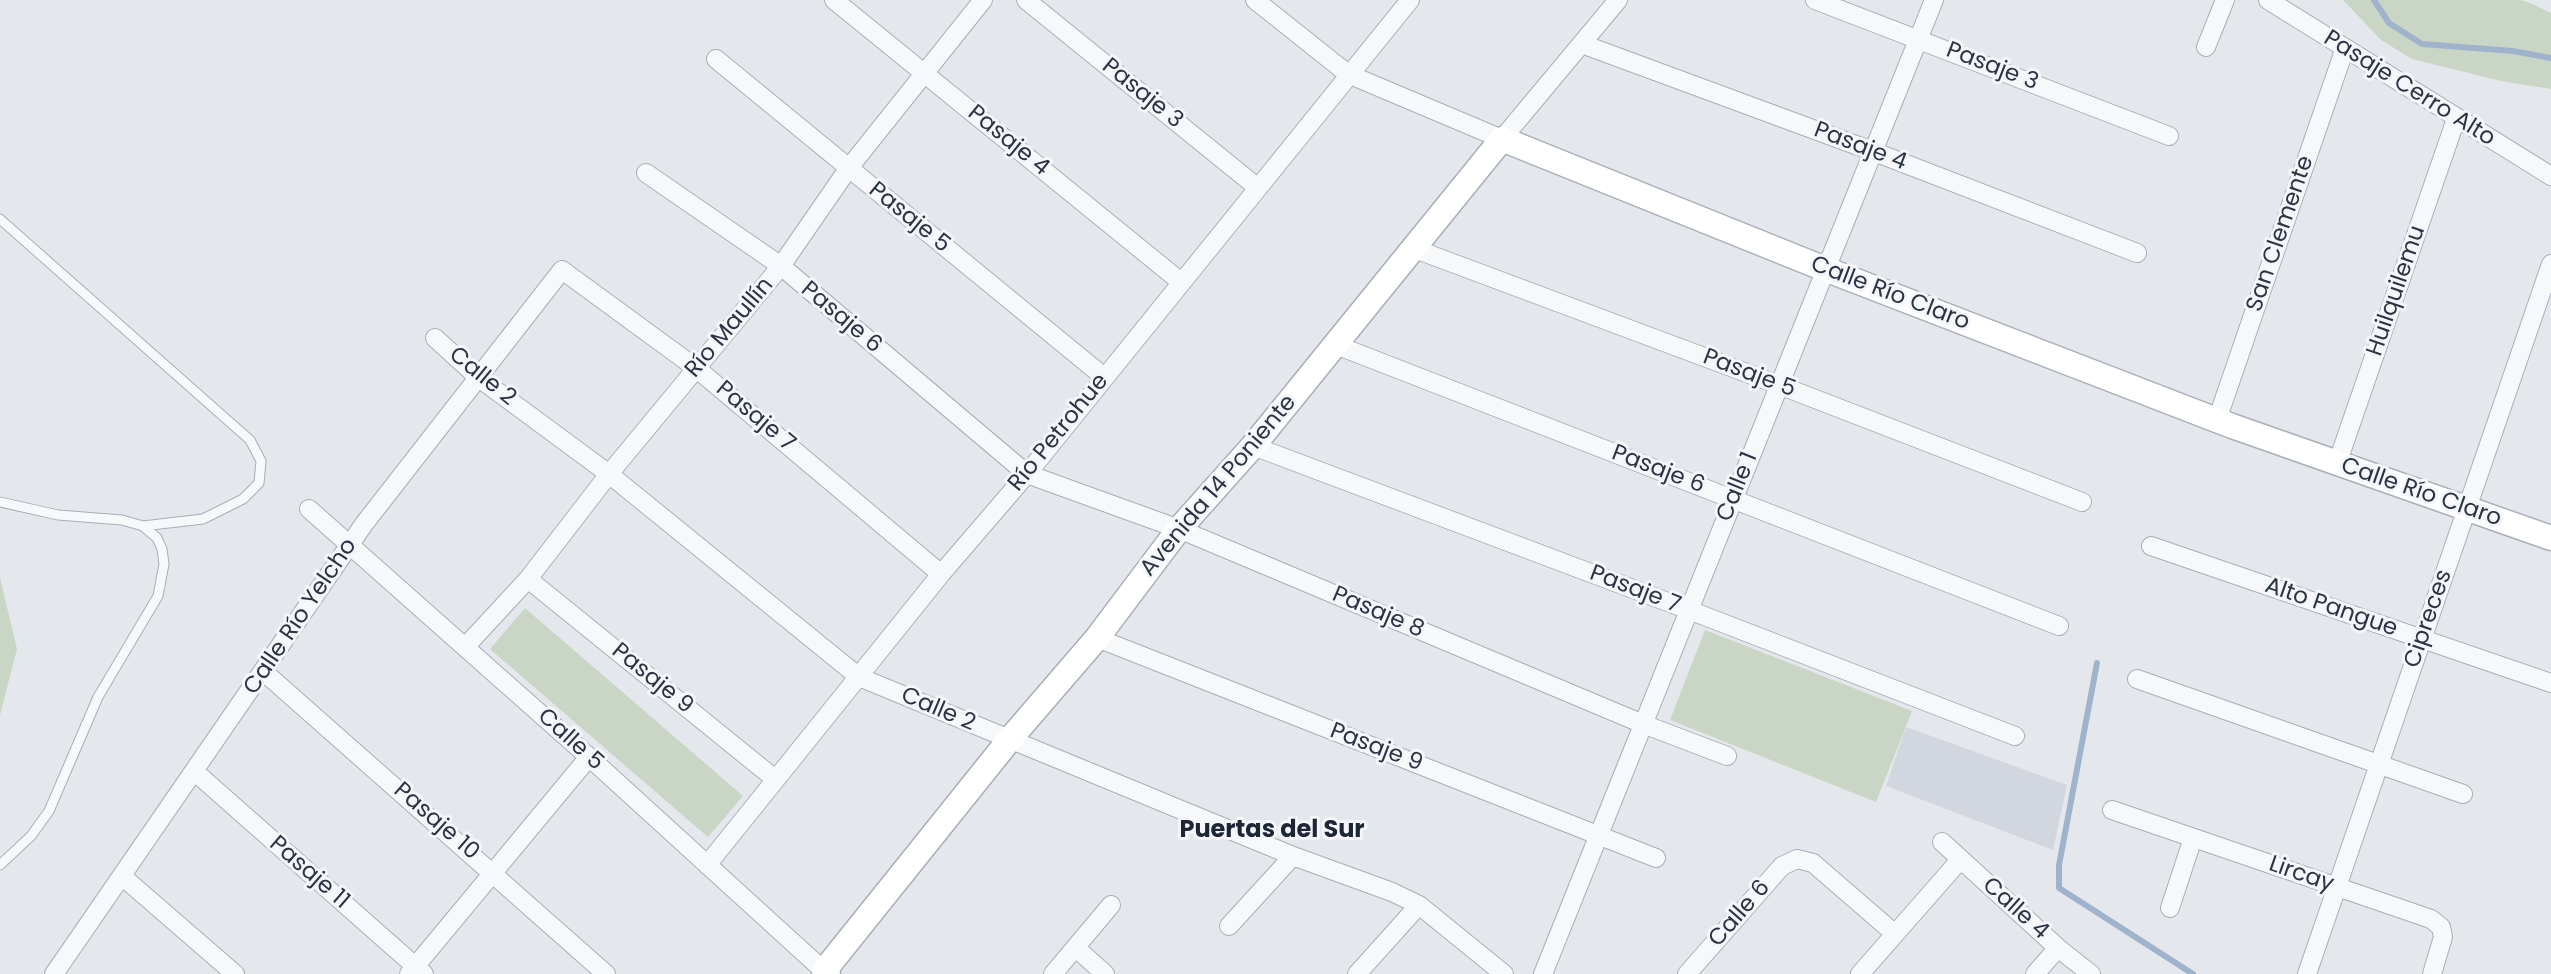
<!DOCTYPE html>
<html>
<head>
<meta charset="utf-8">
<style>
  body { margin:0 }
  canvas { display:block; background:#e4e7ec }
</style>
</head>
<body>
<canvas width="2551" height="974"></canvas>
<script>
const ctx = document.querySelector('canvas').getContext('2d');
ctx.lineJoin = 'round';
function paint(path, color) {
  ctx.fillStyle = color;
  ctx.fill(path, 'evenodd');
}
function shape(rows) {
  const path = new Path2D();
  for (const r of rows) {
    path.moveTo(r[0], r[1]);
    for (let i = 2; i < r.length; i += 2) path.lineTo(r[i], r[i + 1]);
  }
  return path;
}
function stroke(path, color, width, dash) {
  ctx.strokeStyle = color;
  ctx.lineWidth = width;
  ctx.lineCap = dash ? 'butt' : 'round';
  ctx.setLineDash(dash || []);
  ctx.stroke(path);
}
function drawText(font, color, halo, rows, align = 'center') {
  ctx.font = font + ' Poppins,sans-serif';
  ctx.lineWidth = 6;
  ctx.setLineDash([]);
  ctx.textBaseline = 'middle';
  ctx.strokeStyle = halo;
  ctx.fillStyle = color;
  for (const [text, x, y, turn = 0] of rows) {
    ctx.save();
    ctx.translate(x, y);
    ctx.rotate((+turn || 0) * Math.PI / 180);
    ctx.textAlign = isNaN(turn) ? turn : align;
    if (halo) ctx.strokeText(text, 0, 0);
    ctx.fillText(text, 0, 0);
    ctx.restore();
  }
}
const built = shape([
  [1906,727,2067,785,2053,850,1886,786]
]);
const green = shape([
  [2343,0,2520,0,2530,3,2551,13,2551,89,2501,81,2412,59,2381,40],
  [0,578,17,649,0,715],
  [525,608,743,796,708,837,490,649],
  [1705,630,1912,711,1876,802,1670,720]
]);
const stream = shape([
  [2374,0,2389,23,2422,44,2513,51,2551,58],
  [2097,663,2059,865,2059,888,2193,974]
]);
const lane = shape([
  [0,219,250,440,261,461,259,483,243,499,203,519,143,526],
  [0,502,58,515,122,520,143,526,157,538,162,549,164,564,158,596,98,697,49,811,31,836,0,865]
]);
const street = shape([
  [834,0,1181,282],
  [1026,0,1258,188],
  [1255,0,1348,74,1502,139,1618,0],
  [1815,0,2169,136],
  [2268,0,2551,176],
  [1582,44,1872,151,2137,253],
  [2206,47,2225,0],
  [716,59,1104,377],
  [646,173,781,266,1027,474,1179,529,1643,724,1727,756],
  [1415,249,1779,385,2082,502],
  [435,338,479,378,609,474,859,677,1293,856,1392,892,1419,905,1504,974],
  [1336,345,2059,626],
  [2217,420,2345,48],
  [1253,446,1689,610,2015,736],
  [2337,464,2456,119],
  [309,509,589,757,824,971,822,974],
  [2151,546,2551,683],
  [528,579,775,779],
  [1097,638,1656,858],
  [466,646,528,579,609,474,781,266,848,169,983,0],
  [264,672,606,974],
  [2137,679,2463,794],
  [194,771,424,974],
  [2112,810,2431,919,2441,927,2443,937,2432,974],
  [1942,842,2058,948,2091,974],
  [707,865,941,574,1027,474,1410,0],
  [123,877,235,974],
  [2170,908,2193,838],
  [1229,926,1293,856],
  [1076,948,1105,974],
  [54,974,364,524,562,270,696,368,941,574],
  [409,974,589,757],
  [1053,974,1111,905],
  [1357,974,1419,905],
  [1543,974,1934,0],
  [1687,974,1782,866,1797,859,1813,863,1895,934],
  [1860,974,1960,860],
  [2035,974,2058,948],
  [2307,974,2551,264]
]);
const secondary = shape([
  [828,974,824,971,1010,739,1097,638,1179,529,1253,446,1502,139,1825,269,2232,426,2551,538]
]);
const streetNames = [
  ["Pasaje 3",1992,67,21],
  ["Pasaje Cerro Alto",2409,89,32],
  ["Pasaje 3",1142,94,39],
  ["Pasaje 4",1008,141,39],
  ["Pasaje 4",1860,147,21],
  ["Pasaje 5",909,218,39],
  ["San Clemente",2281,234,-71],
  ["Huilquilemu",2397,291,-71],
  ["Calle Río Claro",1890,294,21],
  ["Pasaje 6",841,318,40],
  ["Río Maullín",730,328,-50],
  ["Pasaje 5",1749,374,21],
  ["Calle 2",482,377,39],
  ["Pasaje 7",755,417,40],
  ["Río Petrohue",1059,433,-51],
  ["Pasaje 6",1658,470,21],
  ["Avenida 14 Poniente",1219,486,-50],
  ["Calle 1",1738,487,-68],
  ["Calle Río Claro",2421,493,19],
  ["Pasaje 7",1635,590,21],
  ["Alto Pangue",2331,608,19],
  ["Pasaje 8",1378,613,23],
  ["Calle Río Yelcho",301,617,-56],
  ["Cipreces",2429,619,-71],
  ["Pasaje 9",652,679,39],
  ["Calle 2",938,710,23],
  ["Calle 5",570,740,42],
  ["Pasaje 9",1376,748,21],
  ["Pasaje 10",436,822,41],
  ["Pasaje 11",309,873,41],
  ["Lircay",2301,875,19],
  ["Calle 4",2015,909,42],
  ["Calle 6",1740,914,-49]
];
const neighbourhoodNames = [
  ["Puertas del Sur",1272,831]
];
paint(built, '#d2d6de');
paint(green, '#c9d6c5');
stroke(stream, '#9fb4cc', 6);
stroke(lane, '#a9aeb7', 11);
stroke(street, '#a9aeb7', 20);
stroke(secondary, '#a9aeb7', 27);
stroke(lane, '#f7f8fa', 9);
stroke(street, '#f7f8fa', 18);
stroke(secondary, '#fff', 24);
drawText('23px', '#2b3445', '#f4f6f9', streetNames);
drawText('bold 24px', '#1d2536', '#f4f6f9', neighbourhoodNames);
</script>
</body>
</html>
